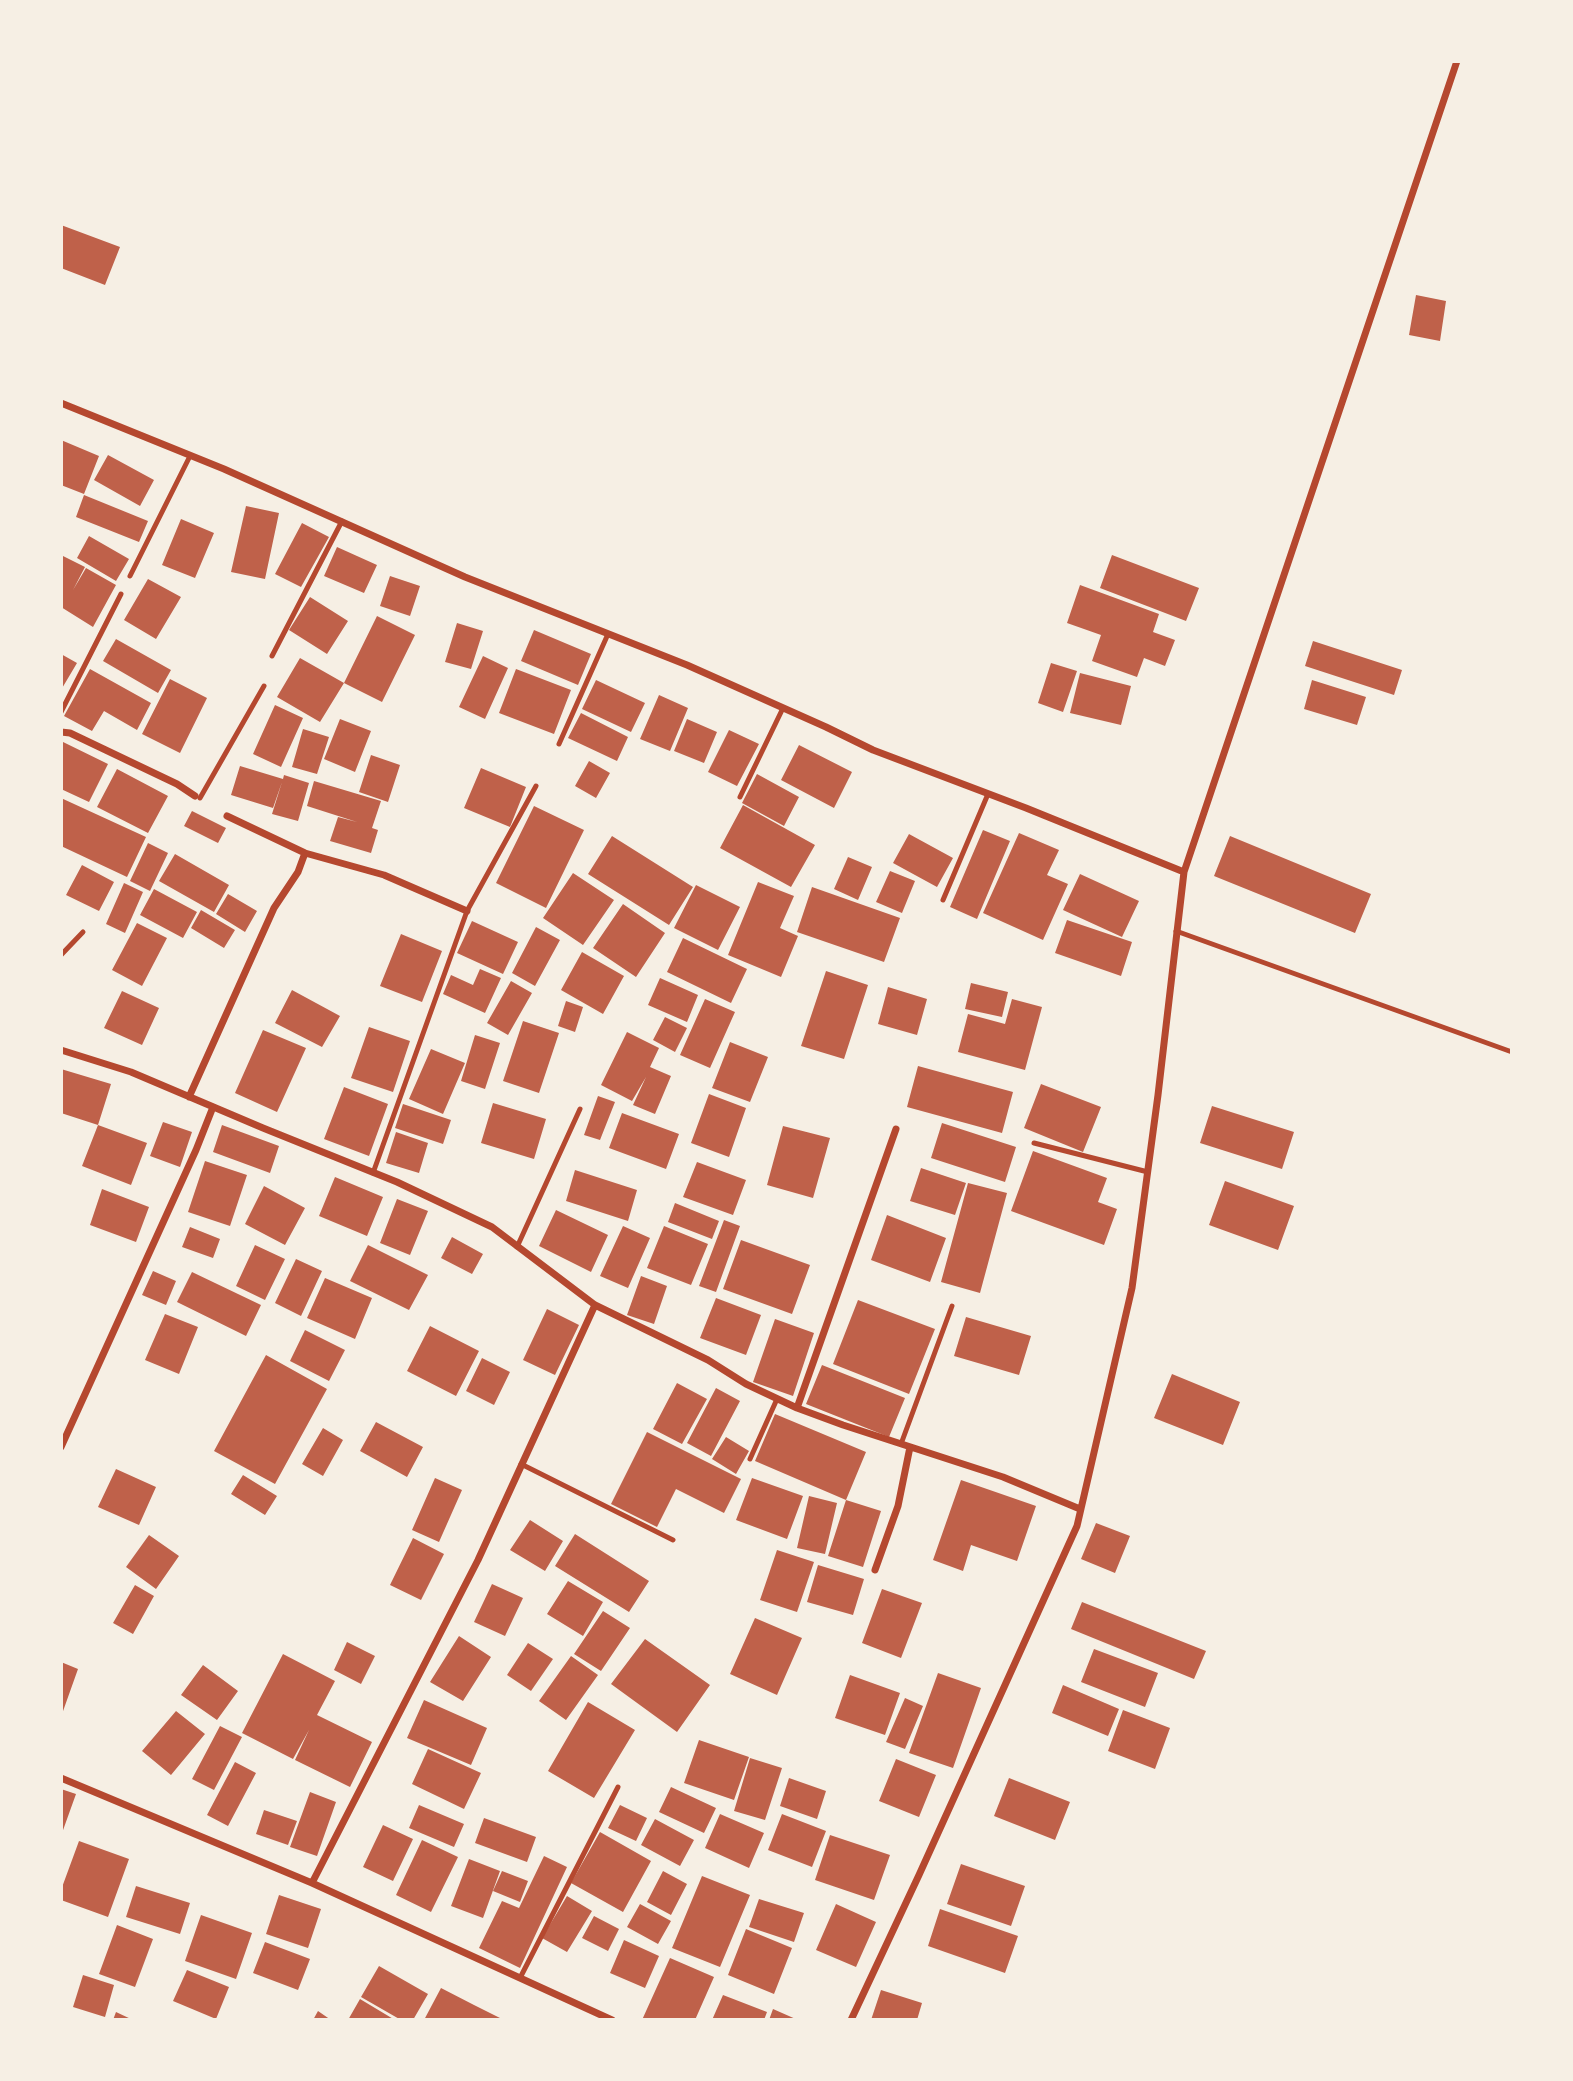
<!DOCTYPE html>
<html>
<head>
<meta charset="utf-8">
<style>
  body { margin:0 }
  #map { position:relative; width:1573px; height:2081px; overflow:hidden; background:#f6efe4; font-family:"Fira Sans Condensed",sans-serif }
  canvas { display:block }
  .frame { position:absolute; inset:0; border:63px solid #f6efe4; pointer-events:none }
</style>
</head>
<body>
<div id="map">
<canvas width="1573" height="2081"></canvas>
<div class="frame"></div>
</div>
<script>
const ctx = document.querySelector('canvas').getContext('2d');
ctx.lineJoin = 'round';
function paint(path, color) {
  ctx.fillStyle = color;
  ctx.fill(path, 'evenodd');
}
function shape(rows) {
  const path = new Path2D();
  for (const r of rows) {
    path.moveTo(r[0], r[1]);
    for (let i = 2; i < r.length; i += 2) path.lineTo(r[i], r[i + 1]);
  }
  return path;
}
function stroke(path, color, width, dash) {
  ctx.strokeStyle = color;
  ctx.lineWidth = width;
  ctx.lineCap = dash ? 'butt' : 'round';
  ctx.setLineDash(dash || []);
  ctx.stroke(path);
}
const building = shape([
  [61,225,120,247,105,285,61,268],
  [1416,295,1446,301,1440,341,1409,335],
  [61,440,99,456,84,494,61,485],
  [108,455,154,480,140,506,94,480],
  [84,495,148,521,139,542,76,517],
  [246,506,279,513,265,579,231,572],
  [181,519,214,533,195,578,162,565],
  [302,523,329,537,301,587,275,574],
  [89,536,129,559,116,581,77,558],
  [337,547,377,565,364,593,324,576],
  [61,555,85,567,73,590,86,568,116,585,93,627,61,607],
  [1112,555,1199,588,1186,621,1100,588],
  [390,576,420,586,410,616,380,606],
  [148,579,181,597,156,639,124,620],
  [1080,585,1159,614,1153,632,1175,640,1165,666,1144,658,1137,677,1092,661,1101,635,1067,623],
  [310,597,348,621,327,654,289,630],
  [377,616,415,635,382,702,344,683],
  [457,623,483,631,471,669,445,662],
  [534,630,591,654,578,685,521,661],
  [116,639,171,670,158,693,103,661],
  [1313,641,1402,670,1394,695,1305,666],
  [61,654,77,663,61,690],
  [483,656,508,668,485,719,459,707],
  [300,658,344,683,320,722,277,697],
  [1051,663,1077,671,1063,712,1038,703],
  [90,669,151,703,137,730,104,711,92,731,64,716],
  [516,669,571,690,554,734,499,713],
  [1080,673,1131,686,1121,725,1070,713],
  [170,679,207,698,180,753,142,734],
  [596,680,645,703,631,732,582,709],
  [1312,680,1366,697,1357,725,1304,709],
  [659,695,688,708,670,751,640,739],
  [275,705,303,718,281,767,253,754],
  [581,713,628,737,617,761,568,738],
  [340,719,371,731,355,772,324,759],
  [687,719,717,732,704,763,674,751],
  [303,729,329,737,317,774,292,767],
  [729,730,759,744,737,786,708,772],
  [61,741,108,764,89,802,61,789],
  [799,745,852,772,834,808,781,780],
  [371,755,400,765,388,802,359,792],
  [589,761,610,773,596,798,575,786],
  [240,766,283,779,284,775,309,783,298,821,272,814,282,782,273,808,231,795],
  [481,768,526,787,510,827,464,808],
  [117,769,168,796,148,833,97,807],
  [757,774,799,797,784,826,742,803],
  [314,781,381,801,372,828,378,830,371,853,330,841,338,817,357,822,307,806],
  [61,798,146,837,127,877,61,846],
  [743,805,815,845,791,887,720,848],
  [534,806,584,830,546,908,496,883],
  [192,811,226,828,218,843,184,826],
  [983,830,1010,841,977,919,950,907],
  [1019,833,1059,850,1047,875,1068,884,1043,940,983,913],
  [909,834,953,858,937,887,893,863],
  [612,836,693,887,669,925,588,874],
  [1230,836,1371,894,1355,933,1214,876],
  [148,843,168,853,150,891,130,881],
  [175,854,229,885,214,912,159,881],
  [848,857,872,867,858,900,834,889],
  [82,865,114,882,99,911,66,895],
  [890,871,915,881,902,913,876,902],
  [573,873,614,900,583,945,543,918],
  [1080,874,1139,901,1122,937,1063,910],
  [758,882,794,896,780,928,798,936,781,977,728,955],
  [124,883,143,892,125,933,106,924],
  [696,885,740,907,718,950,674,928],
  [812,887,900,918,884,962,797,932],
  [154,889,197,912,183,938,140,915],
  [228,894,257,911,245,932,216,914],
  [623,904,665,933,636,977,593,948],
  [201,910,235,930,224,948,191,928],
  [1067,920,1132,942,1121,976,1055,953],
  [472,921,518,942,503,974,457,953],
  [137,923,167,938,142,986,112,970],
  [536,927,560,940,535,986,512,973],
  [401,934,442,951,422,1002,380,986],
  [683,938,747,969,731,1003,667,972],
  [582,952,624,976,603,1014,561,990],
  [480,969,501,978,485,1013,443,994,451,975,473,985],
  [826,971,868,985,844,1059,801,1046],
  [660,978,698,995,687,1022,648,1005],
  [511,981,532,993,508,1035,487,1023],
  [971,983,1008,992,1002,1017,965,1009],
  [888,987,927,999,917,1035,878,1024],
  [292,990,340,1016,322,1047,275,1023],
  [122,991,159,1008,142,1045,104,1028],
  [705,999,735,1012,710,1068,680,1055],
  [1012,999,1042,1007,1025,1070,958,1052,968,1014,1005,1024],
  [566,1001,583,1007,575,1032,558,1026],
  [665,1017,687,1028,675,1052,653,1040],
  [523,1021,559,1033,539,1093,503,1081],
  [369,1027,410,1041,393,1092,351,1078],
  [263,1030,306,1048,277,1112,235,1093],
  [627,1032,659,1048,650,1067,671,1076,655,1114,633,1105,646,1077,632,1101,601,1085],
  [475,1035,500,1043,485,1089,461,1081],
  [730,1042,768,1057,750,1102,712,1088],
  [431,1049,465,1063,443,1114,409,1099],
  [918,1066,1013,1092,1002,1133,907,1107],
  [61,1069,111,1084,98,1125,61,1113],
  [1041,1084,1101,1107,1083,1152,1024,1128],
  [344,1087,388,1104,369,1156,324,1139],
  [709,1094,746,1108,729,1157,691,1143],
  [598,1096,615,1102,600,1140,584,1135],
  [493,1103,546,1119,534,1159,481,1143],
  [403,1104,451,1120,443,1144,395,1128],
  [1212,1106,1294,1132,1282,1169,1200,1143],
  [622,1113,679,1134,666,1169,609,1148],
  [163,1122,192,1132,180,1167,150,1156],
  [942,1123,1016,1147,1005,1182,931,1158],
  [98,1125,147,1143,131,1185,82,1166],
  [222,1125,279,1146,270,1173,213,1152],
  [783,1126,830,1138,813,1198,767,1185],
  [396,1132,428,1143,419,1173,386,1163],
  [1033,1151,1107,1178,1098,1202,1117,1209,1104,1245,1011,1211],
  [205,1161,247,1175,230,1226,188,1212],
  [697,1162,746,1180,733,1215,683,1197],
  [921,1168,966,1183,955,1215,910,1201],
  [575,1170,637,1190,628,1221,566,1201],
  [335,1177,383,1197,367,1236,319,1216],
  [1225,1181,1294,1206,1278,1250,1209,1225],
  [968,1183,1007,1193,980,1293,941,1282],
  [264,1186,305,1208,285,1245,245,1224],
  [102,1189,149,1207,136,1242,90,1225],
  [397,1199,428,1211,410,1255,380,1243],
  [675,1203,719,1221,712,1239,668,1222],
  [556,1210,608,1235,591,1272,539,1246],
  [887,1215,946,1238,930,1282,871,1260],
  [724,1220,740,1226,716,1292,699,1286],
  [623,1226,650,1238,628,1288,600,1276],
  [664,1226,708,1244,691,1285,647,1268],
  [190,1227,220,1239,213,1258,182,1247],
  [452,1237,483,1254,472,1274,441,1258],
  [741,1240,810,1265,792,1314,723,1289],
  [255,1245,285,1259,265,1300,236,1286],
  [368,1245,428,1275,409,1310,350,1281],
  [296,1259,322,1271,301,1316,275,1303],
  [153,1271,176,1281,166,1305,142,1295],
  [192,1272,261,1305,246,1336,177,1302],
  [641,1276,667,1286,654,1324,627,1315],
  [325,1278,372,1298,355,1339,307,1318],
  [716,1298,761,1315,746,1355,700,1338],
  [858,1300,935,1329,909,1394,833,1364],
  [547,1309,579,1325,555,1375,523,1360],
  [165,1314,198,1327,179,1374,145,1360],
  [966,1317,1031,1336,1019,1375,954,1356],
  [775,1319,814,1333,793,1396,753,1382],
  [430,1326,479,1351,456,1396,407,1371],
  [305,1330,345,1350,329,1381,290,1361],
  [266,1355,327,1389,275,1484,214,1451],
  [482,1358,510,1372,494,1405,466,1391],
  [822,1365,905,1398,889,1437,806,1404],
  [1172,1374,1240,1402,1223,1445,1154,1418],
  [677,1383,707,1399,682,1444,653,1429],
  [716,1388,740,1401,711,1456,687,1443],
  [775,1414,866,1452,846,1500,755,1461],
  [376,1422,423,1447,407,1477,360,1451],
  [323,1428,343,1440,323,1476,302,1464],
  [647,1432,741,1479,724,1513,676,1489,657,1527,611,1504],
  [726,1437,749,1451,736,1474,712,1459],
  [116,1469,156,1487,139,1525,98,1507],
  [243,1475,277,1496,265,1515,231,1494],
  [435,1478,462,1490,439,1542,412,1530],
  [752,1478,803,1496,787,1539,736,1520],
  [961,1480,1036,1506,1017,1561,971,1545,963,1571,933,1560],
  [809,1496,837,1503,825,1554,797,1548],
  [846,1500,881,1511,863,1567,828,1556],
  [530,1520,563,1541,545,1571,510,1550],
  [1096,1523,1130,1536,1115,1573,1081,1559],
  [575,1534,649,1581,629,1612,555,1566],
  [149,1535,179,1556,156,1589,126,1567],
  [413,1538,444,1554,421,1600,390,1585],
  [777,1550,814,1562,797,1612,760,1600],
  [818,1565,864,1579,853,1615,807,1602],
  [568,1581,603,1602,583,1636,547,1614],
  [492,1584,523,1598,505,1636,474,1622],
  [135,1585,154,1596,133,1634,113,1623],
  [882,1589,922,1603,901,1658,862,1643],
  [1082,1602,1206,1651,1194,1679,1071,1629],
  [603,1611,630,1628,601,1671,574,1654],
  [755,1618,802,1638,777,1695,730,1674],
  [459,1636,491,1657,463,1701,430,1682],
  [645,1639,710,1685,677,1732,611,1684],
  [347,1642,375,1656,361,1684,334,1670],
  [528,1643,553,1659,531,1691,507,1675],
  [1094,1649,1158,1673,1145,1707,1081,1682],
  [283,1654,335,1681,317,1715,372,1742,350,1787,295,1760,309,1730,293,1759,242,1733],
  [571,1656,598,1675,566,1720,539,1701],
  [61,1662,78,1669,62,1714,61,1714],
  [203,1665,238,1691,217,1720,181,1695],
  [938,1673,981,1688,953,1768,909,1753],
  [850,1675,900,1693,885,1735,835,1718],
  [1063,1685,1119,1709,1108,1736,1052,1713],
  [905,1698,923,1706,905,1749,886,1742],
  [424,1700,487,1728,471,1765,407,1738],
  [588,1702,635,1730,594,1798,548,1771],
  [1123,1710,1170,1728,1155,1769,1108,1751],
  [176,1711,205,1734,171,1775,142,1751],
  [220,1726,242,1737,214,1790,192,1779],
  [699,1740,749,1757,734,1800,684,1783],
  [428,1749,481,1773,464,1809,412,1784],
  [750,1758,782,1768,765,1820,734,1811],
  [896,1759,936,1775,919,1817,879,1801],
  [235,1762,256,1773,228,1826,207,1815],
  [789,1778,826,1791,817,1819,780,1806],
  [1009,1778,1070,1802,1055,1840,994,1816],
  [671,1787,716,1808,704,1833,659,1812],
  [61,1789,76,1794,62,1833,61,1833],
  [310,1792,336,1802,317,1856,290,1847],
  [419,1805,464,1824,454,1847,409,1828],
  [620,1805,647,1818,636,1841,608,1828],
  [264,1810,297,1821,288,1845,256,1834],
  [720,1814,764,1833,749,1868,705,1848],
  [782,1814,826,1831,812,1867,768,1850],
  [484,1818,536,1837,527,1862,475,1843],
  [655,1819,694,1840,680,1866,641,1845],
  [383,1825,413,1839,393,1881,363,1867],
  [600,1832,651,1861,623,1912,571,1883],
  [830,1835,890,1855,874,1900,815,1880],
  [422,1840,458,1857,431,1912,396,1895],
  [79,1841,129,1859,108,1917,61,1900,61,1890],
  [544,1856,567,1867,520,1968,479,1948,502,1901,519,1908],
  [469,1859,500,1871,483,1918,451,1906],
  [961,1864,1025,1886,1011,1926,947,1904],
  [502,1871,528,1881,520,1902,493,1891],
  [663,1871,687,1884,671,1915,647,1902],
  [702,1876,750,1895,720,1967,672,1948],
  [136,1886,190,1903,180,1934,126,1917],
  [279,1895,321,1909,308,1948,266,1934],
  [567,1896,592,1911,567,1952,542,1938],
  [759,1899,804,1913,794,1942,749,1927],
  [640,1904,671,1921,658,1944,627,1927],
  [836,1904,876,1922,856,1967,816,1950],
  [940,1909,1018,1936,1005,1973,928,1946],
  [201,1915,252,1933,236,1979,185,1961],
  [594,1916,619,1929,608,1951,582,1938],
  [117,1925,153,1939,135,1987,99,1974],
  [746,1929,792,1948,774,1994,728,1975],
  [624,1940,659,1956,645,1988,610,1973],
  [265,1942,310,1959,298,1990,253,1973],
  [670,1958,714,1977,695,2020,642,2020],
  [379,1966,428,1994,413,2020,401,2020,361,1997],
  [187,1970,229,1987,216,2019,173,2001],
  [83,1975,114,1985,105,2017,73,2007],
  [441,1988,474,2005,504,2020,424,2020],
  [881,1990,922,2003,917,2020,871,2020],
  [723,1995,767,2012,764,2020,712,2020],
  [360,1999,395,2020,348,2020],
  [773,2009,798,2020,769,2020],
  [318,2011,331,2020,313,2020],
  [116,2012,133,2020,113,2020]
]);
const service = shape([
  [130,576,190,456],
  [272,656,342,521],
  [61,712,121,594],
  [559,744,608,634],
  [740,797,783,708],
  [200,798,264,686],
  [943,900,988,794],
  [1176,931,1512,1052],
  [61,955,83,932],
  [1034,1143,1148,1172],
  [373,1173,467,911,536,786],
  [517,1247,580,1109],
  [901,1444,952,1306],
  [750,1459,777,1399],
  [521,1464,673,1540],
  [520,1978,618,1787]
]);
const minor = shape([
  [61,403,224,469,465,577,687,665,826,727,873,750,1026,808,1184,872],
  [61,732,70,733,177,784,195,796],
  [227,816,305,853,384,875,467,911],
  [61,1050,131,1072,263,1128,397,1182,492,1227,595,1305,708,1360,746,1384,797,1408,843,1425,1003,1477,1080,1509],
  [189,1097,274,908,298,872,305,853],
  [797,1408,896,1129],
  [61,1447,196,1150,213,1107],
  [875,1570,898,1506,910,1447],
  [61,1778,312,1883,612,2020],
  [312,1883,478,1560,595,1305],
  [851,2020,919,1875,1077,1526,1132,1288,1158,1095,1184,872,1457,61]
]);
paint(building, '#bf614a');
stroke(service, '#b5482f', 5);
stroke(minor, '#b5482f', 7);
</script>
</body>
</html>
